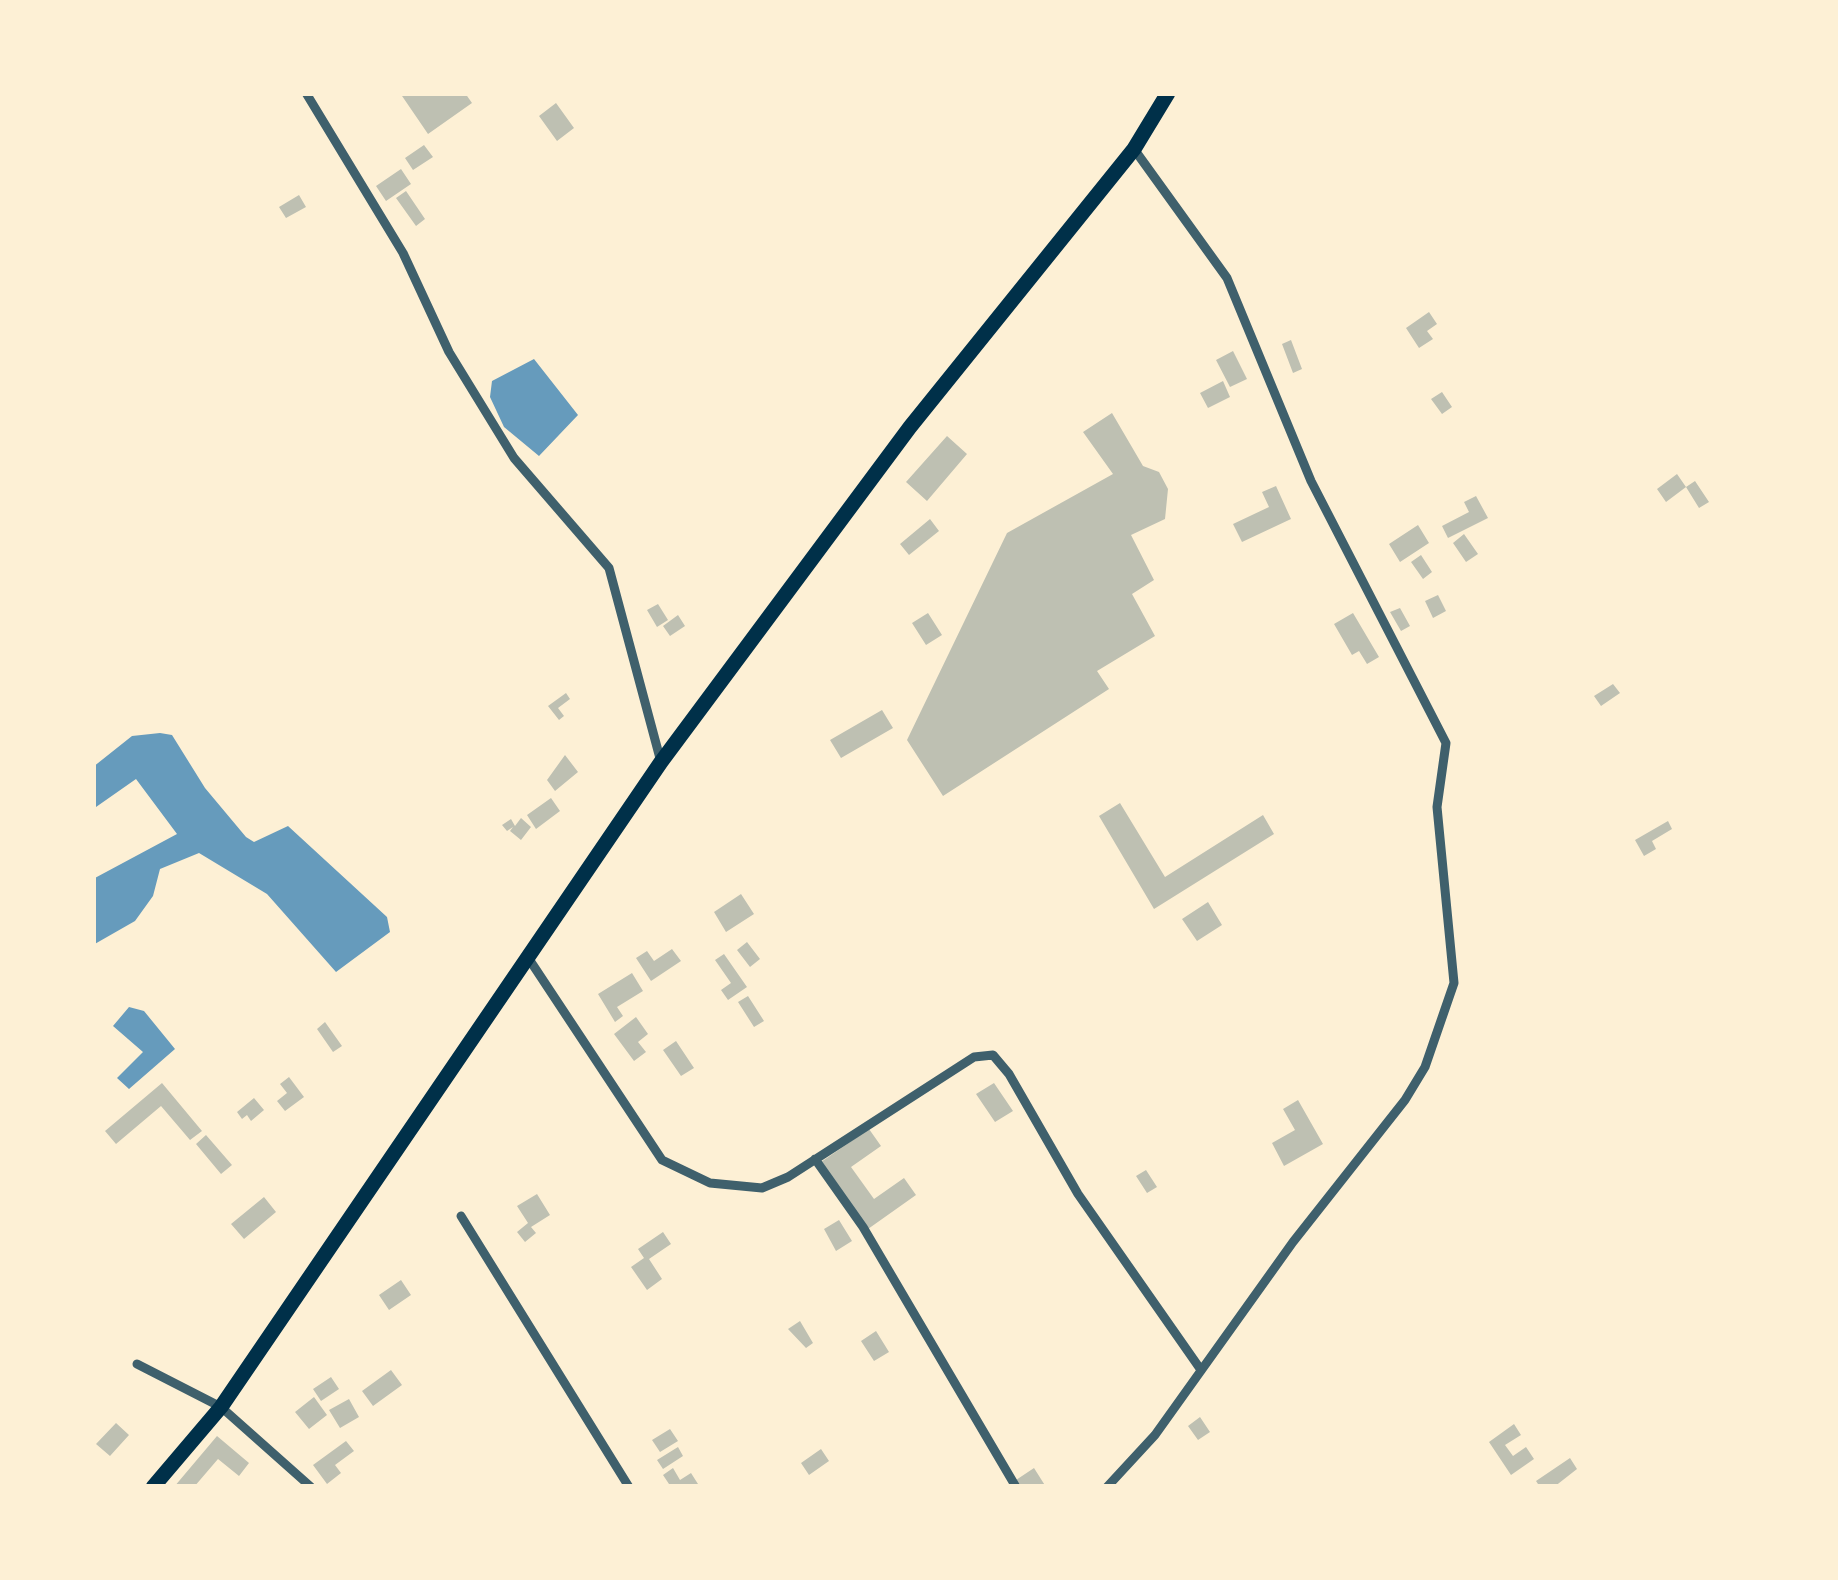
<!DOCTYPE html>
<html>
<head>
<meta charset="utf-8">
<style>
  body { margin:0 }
  #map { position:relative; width:1838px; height:1580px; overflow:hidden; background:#fdf0d5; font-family:Helvetica,sans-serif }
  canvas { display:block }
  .frame { position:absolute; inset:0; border:96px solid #fdf0d5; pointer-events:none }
</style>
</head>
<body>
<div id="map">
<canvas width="1838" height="1580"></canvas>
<div class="frame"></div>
</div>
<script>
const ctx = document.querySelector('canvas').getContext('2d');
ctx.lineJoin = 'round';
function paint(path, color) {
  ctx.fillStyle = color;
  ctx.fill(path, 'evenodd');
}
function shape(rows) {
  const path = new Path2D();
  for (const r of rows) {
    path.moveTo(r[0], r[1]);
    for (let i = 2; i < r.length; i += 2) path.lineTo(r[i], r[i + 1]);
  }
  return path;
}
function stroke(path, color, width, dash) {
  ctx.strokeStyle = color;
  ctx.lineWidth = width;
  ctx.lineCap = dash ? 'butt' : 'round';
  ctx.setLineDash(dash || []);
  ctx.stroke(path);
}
const water = shape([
  [534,359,578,415,539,456,504,427,490,397,492,381],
  [160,733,172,735,205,788,246,837,254,842,288,826,387,917,390,932,336,972,267,894,199,853,160,869,153,896,135,921,93,945,93,879,177,834,136,779,96,807,93,767,132,736],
  [129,1007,144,1011,175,1049,129,1089,117,1078,143,1052,113,1026]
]);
const building = shape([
  [400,93,465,93,472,103,428,134],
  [556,103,574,128,557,141,539,116],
  [424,145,433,157,413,170,405,158],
  [401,169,411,184,386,201,376,186],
  [406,191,425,219,416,226,396,198],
  [299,195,306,207,286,218,279,207],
  [1429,312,1437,324,1427,331,1433,339,1419,348,1406,328],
  [1291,340,1302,369,1293,373,1282,344],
  [1233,351,1247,379,1230,387,1216,360],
  [1223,381,1230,397,1208,408,1200,393],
  [1442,392,1452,407,1442,414,1431,399],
  [1112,413,1143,466,1159,472,1168,489,1165,519,1131,535,1154,580,1132,594,1155,636,1097,671,1109,689,943,796,907,740,1007,533,1113,474,1083,432],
  [947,436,967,454,927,501,906,482],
  [1677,474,1686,487,1666,502,1657,489],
  [1695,481,1709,502,1699,508,1686,487],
  [1276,486,1291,519,1242,542,1233,524,1269,507,1262,492],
  [1476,496,1488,518,1448,538,1442,526,1469,512,1464,502],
  [930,519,939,531,909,555,900,544],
  [1418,525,1429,543,1400,562,1389,544],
  [1464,534,1478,554,1466,562,1453,543],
  [1421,555,1432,572,1423,579,1411,562],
  [1438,595,1446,611,1433,618,1425,601],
  [658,604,668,620,657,627,647,610],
  [1400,608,1410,626,1401,631,1390,612],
  [928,613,942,635,926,645,912,623],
  [1353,613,1379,657,1367,664,1359,651,1352,655,1334,624],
  [678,615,685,626,670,636,663,626],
  [1613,684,1620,693,1601,706,1594,696],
  [566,693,570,699,558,708,564,716,559,720,548,706],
  [882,710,893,728,841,758,830,740],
  [565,755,578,772,555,791,547,780],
  [551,798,560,811,536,829,527,815],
  [1120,803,1165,877,1263,815,1274,834,1154,909,1099,816],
  [521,818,531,827,521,840,510,831,513,827,507,831,502,825,511,819,515,826],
  [1668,821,1672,829,1652,841,1656,849,1644,856,1635,840],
  [741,894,754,914,726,932,714,912],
  [1208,902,1222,925,1197,941,1182,919],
  [747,942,760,959,750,967,737,950],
  [672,949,681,961,651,981,636,958,647,951,654,961],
  [724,954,747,987,728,1000,721,990,731,983,715,960],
  [632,973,643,991,617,1007,623,1016,615,1022,598,994],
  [748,996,764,1021,754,1027,738,1002],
  [636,1017,648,1034,638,1042,646,1052,634,1061,614,1034],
  [325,1022,342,1046,333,1052,317,1029],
  [676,1041,694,1068,681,1076,663,1050],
  [289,1077,304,1097,285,1111,277,1101,287,1093,280,1084],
  [162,1083,202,1131,190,1140,161,1106,116,1144,105,1131],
  [994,1083,1013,1111,995,1122,976,1094],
  [254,1098,264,1110,251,1121,247,1115,242,1119,237,1112],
  [1298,1100,1323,1144,1284,1166,1272,1143,1295,1130,1283,1109],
  [869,1129,881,1146,851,1167,874,1199,904,1178,916,1195,868,1229,821,1162],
  [206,1135,232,1165,221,1174,196,1144],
  [1146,1170,1157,1187,1147,1193,1136,1176],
  [537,1194,550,1215,531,1227,536,1233,525,1242,517,1232,528,1223,517,1206],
  [264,1197,276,1212,244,1239,231,1224],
  [839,1220,852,1241,836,1251,824,1229],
  [663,1232,671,1244,649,1259,662,1279,647,1290,631,1267,644,1258,638,1249],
  [401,1280,411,1295,389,1310,379,1295],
  [800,1321,813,1343,806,1348,788,1329],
  [876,1331,889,1352,874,1361,861,1341],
  [391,1370,402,1385,373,1406,362,1391],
  [331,1377,339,1389,321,1401,313,1389],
  [314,1397,327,1415,309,1429,295,1412],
  [349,1399,359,1417,340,1428,329,1410],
  [1200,1417,1210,1432,1198,1440,1188,1426],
  [116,1423,129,1435,110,1456,96,1444],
  [1514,1424,1521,1435,1505,1445,1513,1456,1526,1447,1534,1459,1511,1475,1489,1442],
  [670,1429,678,1441,660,1452,652,1440],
  [217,1436,249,1463,239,1476,218,1459,194,1487,174,1487],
  [346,1441,354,1451,335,1465,341,1473,327,1484,313,1465],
  [678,1447,683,1456,663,1469,657,1460],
  [821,1449,829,1461,809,1475,801,1463],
  [1570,1458,1577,1469,1554,1487,1540,1487,1536,1481],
  [673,1468,680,1480,691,1473,698,1484,671,1487,663,1475],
  [1034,1468,1046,1487,1021,1487,1016,1480]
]);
const minor = shape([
  [306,93,403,253,449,352,514,458,609,568,661,762],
  [527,956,662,1160,710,1183,762,1188,788,1177,974,1057,993,1055,1009,1074,1078,1194,1201,1370],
  [815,1159,863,1227,1016,1487],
  [461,1216,629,1487],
  [137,1364,221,1407,311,1487],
  [1107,1487,1155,1435,1293,1242,1405,1100,1425,1067,1454,983,1437,807,1446,743,1311,481,1227,278,1134,149]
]);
const trunk = shape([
  [153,1487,221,1407,661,762,910,427,1134,149,1168,93]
]);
paint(water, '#669bbc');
paint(building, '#bec0b2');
stroke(minor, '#3f606c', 9);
stroke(trunk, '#003049', 15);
</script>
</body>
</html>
